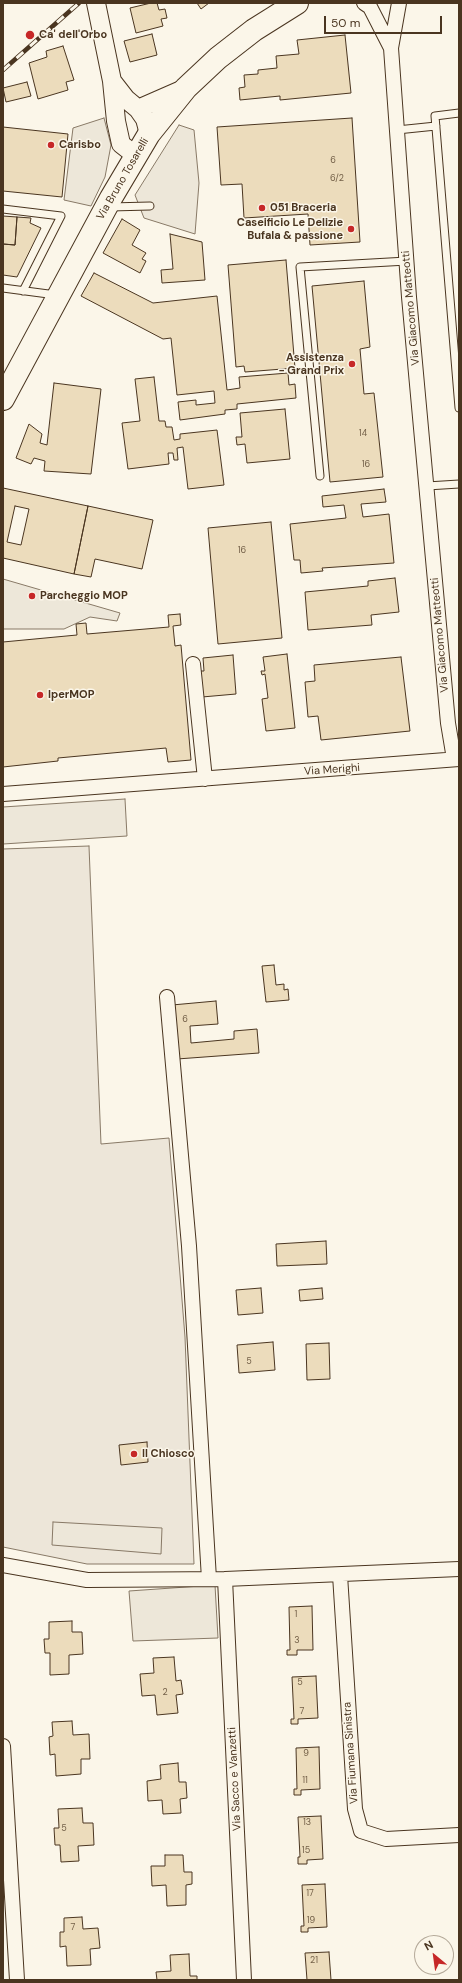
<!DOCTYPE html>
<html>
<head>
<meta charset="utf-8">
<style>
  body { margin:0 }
  #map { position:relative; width:462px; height:1983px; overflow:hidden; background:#fbf6e9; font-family:"DM Sans",sans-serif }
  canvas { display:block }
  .frame { position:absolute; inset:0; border:4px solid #4a3520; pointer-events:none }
  .north { position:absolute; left:414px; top:1935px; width:40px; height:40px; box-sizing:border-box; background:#fbf6e9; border:1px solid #b4a999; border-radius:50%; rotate:331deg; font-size:11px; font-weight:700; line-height:16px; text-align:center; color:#4a3520 }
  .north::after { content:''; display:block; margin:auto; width:14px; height:18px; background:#c62828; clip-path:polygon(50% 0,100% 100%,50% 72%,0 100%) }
  .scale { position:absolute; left:324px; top:16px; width:118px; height:18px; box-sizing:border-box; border:2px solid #4a3520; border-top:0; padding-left:5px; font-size:12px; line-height:14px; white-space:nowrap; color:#4a3520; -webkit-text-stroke:3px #fbf6e9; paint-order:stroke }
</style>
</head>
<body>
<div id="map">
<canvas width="462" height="1983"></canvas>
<div class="frame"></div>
<div class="north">N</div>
<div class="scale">50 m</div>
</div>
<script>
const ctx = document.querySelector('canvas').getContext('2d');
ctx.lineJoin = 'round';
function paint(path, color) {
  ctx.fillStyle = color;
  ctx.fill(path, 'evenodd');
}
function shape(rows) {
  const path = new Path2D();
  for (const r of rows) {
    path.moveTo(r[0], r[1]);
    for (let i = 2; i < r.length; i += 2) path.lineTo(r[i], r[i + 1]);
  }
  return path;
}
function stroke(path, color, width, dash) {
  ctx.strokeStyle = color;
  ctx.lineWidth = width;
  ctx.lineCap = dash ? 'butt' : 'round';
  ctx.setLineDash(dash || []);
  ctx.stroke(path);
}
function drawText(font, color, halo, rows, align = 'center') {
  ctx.font = font + ' "DM Sans",sans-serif';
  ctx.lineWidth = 3;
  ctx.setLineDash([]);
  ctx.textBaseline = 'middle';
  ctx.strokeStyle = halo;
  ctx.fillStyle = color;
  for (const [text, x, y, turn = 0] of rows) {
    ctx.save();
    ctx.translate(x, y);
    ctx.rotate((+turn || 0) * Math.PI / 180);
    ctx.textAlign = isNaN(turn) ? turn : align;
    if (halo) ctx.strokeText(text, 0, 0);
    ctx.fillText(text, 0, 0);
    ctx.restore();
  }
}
const green = shape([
  [89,846,101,1144,169,1138,185,1337,194,1564,87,1564,3,1547,3,849,89,846]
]);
const parking = shape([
  [104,118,111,145,105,177,91,206,64,200,73,128,104,118],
  [179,125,194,130,199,183,195,234,144,218,135,195,179,125],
  [3,579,120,613,117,621,90,617,64,629,3,629,3,579],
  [125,799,127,836,3,844,3,807,125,799],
  [53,1522,162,1528,161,1554,52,1545,53,1522],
  [215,1585,218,1638,133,1641,129,1591,215,1585]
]);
const building = shape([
  [151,3,157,3,159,10,165,9,167,18,161,19,163,26,136,33,130,8,151,3],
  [197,3,209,3,201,9,197,3],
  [152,34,157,55,130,62,124,41,152,34],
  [345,35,351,93,280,100,280,96,240,100,239,88,245,87,244,75,258,74,258,70,277,68,276,56,299,54,297,40,345,35],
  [63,46,74,80,66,82,68,90,38,99,29,63,47,57,46,51,63,46],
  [27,82,31,96,6,102,3,88,27,82],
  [352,118,360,242,310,245,308,214,244,218,242,184,221,185,217,127,352,118],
  [3,127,68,134,62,197,3,191,3,127],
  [3,216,17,217,15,245,3,244,3,216],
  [17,217,31,218,30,223,41,228,17,277,3,275,3,244,15,245,17,217],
  [122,219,140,230,132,245,146,253,142,259,146,261,140,273,103,253,122,219],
  [170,234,202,242,205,280,162,283,161,270,173,269,170,234],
  [286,260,295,368,245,372,244,366,236,367,228,265,286,260],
  [94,273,153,303,217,296,227,390,240,388,239,377,288,373,289,385,295,384,296,398,237,404,237,409,225,410,225,414,180,420,178,402,196,400,196,405,215,403,214,391,177,395,171,338,163,339,81,296,94,273],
  [364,281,370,347,360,349,364,394,374,393,383,477,330,482,312,286,364,281],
  [154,377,159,421,165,421,166,427,172,427,174,440,180,439,180,434,217,430,224,485,188,489,183,447,177,448,178,460,174,460,173,453,168,453,169,464,128,469,122,423,140,421,135,379,154,377],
  [54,383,101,389,91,474,44,471,45,461,34,458,31,464,16,458,29,424,42,434,40,443,47,445,54,383],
  [285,409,290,459,247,463,245,444,237,445,236,437,242,437,240,413,285,409],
  [3,488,88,506,74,574,3,558,3,488],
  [15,506,29,509,21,545,7,542,15,506],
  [384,489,386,502,361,504,363,517,389,514,394,563,322,568,323,571,301,573,300,560,294,560,290,524,346,518,344,505,323,507,322,496,384,489],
  [88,506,153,520,142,569,95,559,91,577,74,574,88,506],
  [271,522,282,638,218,644,208,528,271,522],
  [395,578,399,612,371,615,372,625,308,630,305,592,368,586,368,581,395,578],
  [180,614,181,625,173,626,175,646,181,645,191,760,168,762,166,748,58,758,58,761,3,767,3,642,77,635,76,624,86,623,87,634,169,627,168,615,180,614],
  [287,654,295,728,266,731,262,699,268,698,265,674,262,675,261,671,265,671,263,657,287,654],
  [233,655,236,694,202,697,200,671,204,671,203,658,233,655],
  [401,657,410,731,321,740,318,716,308,717,305,682,315,681,314,665,401,657],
  [274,965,276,985,284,984,284,990,288,989,289,1000,266,1002,262,966,274,965],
  [216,1001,218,1024,190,1026,191,1043,234,1039,234,1031,257,1029,259,1053,177,1059,172,1005,216,1001],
  [326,1241,327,1264,277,1266,276,1244,326,1241],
  [261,1288,263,1313,238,1315,236,1290,261,1288],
  [322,1288,323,1299,300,1301,299,1290,322,1288],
  [273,1342,275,1370,239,1373,237,1345,273,1342],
  [329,1343,330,1379,307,1380,306,1344,329,1343],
  [147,1442,148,1462,121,1465,119,1445,147,1442],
  [312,1606,313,1650,297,1650,297,1655,287,1655,287,1650,290,1650,289,1607,312,1606],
  [72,1621,72,1632,82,1632,83,1654,69,1655,69,1674,50,1675,50,1653,45,1653,44,1639,49,1639,49,1622,72,1621],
  [174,1657,176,1681,181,1680,183,1694,176,1695,178,1713,157,1715,155,1695,142,1696,140,1674,154,1673,153,1658,174,1657],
  [316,1676,318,1718,298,1719,298,1724,291,1724,291,1719,294,1719,292,1677,316,1676],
  [72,1721,73,1735,89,1734,90,1759,81,1759,81,1774,56,1776,55,1754,50,1755,49,1737,53,1736,52,1722,72,1721],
  [319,1747,320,1789,301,1790,301,1795,294,1795,294,1789,297,1789,296,1748,319,1747],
  [178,1763,179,1782,186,1782,187,1798,180,1799,181,1813,163,1814,162,1800,148,1801,147,1781,161,1779,160,1765,178,1763],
  [82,1808,83,1823,93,1823,94,1845,78,1846,79,1861,61,1862,60,1845,55,1845,54,1828,59,1828,58,1809,82,1808],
  [321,1816,323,1859,307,1860,307,1864,298,1864,298,1857,300,1857,298,1817,321,1816],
  [165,1855,183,1855,184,1872,192,1872,192,1884,186,1885,186,1905,167,1906,166,1885,152,1886,151,1866,165,1866,165,1855],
  [325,1884,327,1927,308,1928,308,1932,301,1932,301,1926,304,1926,302,1885,325,1884],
  [82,1917,83,1929,98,1928,100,1948,90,1949,91,1965,67,1966,66,1946,60,1947,60,1932,64,1932,64,1918,82,1917],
  [329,1952,331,1980,307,1980,305,1953,329,1952],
  [189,1954,190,1976,197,1976,197,1980,157,1980,156,1972,171,1971,170,1955,189,1954]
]);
const service = shape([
  [459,113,435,116,459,408],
  [397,130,436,126],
  [110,207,150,206],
  [3,209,61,216,23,291],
  [3,288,56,295],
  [320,476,300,267,407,261],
  [427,486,459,484]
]);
const minor = shape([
  [364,3,370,7,391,48],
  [399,3,391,48,409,297,448,723,454,759],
  [193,664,205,779],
  [3,794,459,759],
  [167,997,189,1246,209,1579],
  [3,1565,87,1580,225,1579,459,1569],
  [340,1575,355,1809,361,1831,386,1839,459,1835],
  [225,1579,244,1980],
  [3,1746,17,1980]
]);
const tertiary = shape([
  [96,3,112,81,116,121,121,144,135,155],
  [112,81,126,99,138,109,145,119,149,134],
  [138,109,186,88]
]);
const primary = shape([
  [3,399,111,198,149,134,186,88,218,58,254,30,297,3]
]);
const rail = shape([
  [3,70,79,3]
]);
const markers = [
  [30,35,5,"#c62828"],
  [51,145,4,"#c62828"],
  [262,208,4,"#c62828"],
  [351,229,4,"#c62828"],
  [352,364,4,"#c62828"],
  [32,596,4,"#c62828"],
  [40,695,4,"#c62828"],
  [134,1454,4,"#c62828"]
];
const numberNames = [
  ["6",333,161],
  ["6/2",337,179],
  ["14",363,434],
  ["16",366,465],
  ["16",242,551],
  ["6",185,1020],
  ["5",249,1362],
  ["1",296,1615],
  ["3",297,1641],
  ["5",300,1683],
  ["2",165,1693],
  ["7",302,1712],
  ["9",306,1754],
  ["11",305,1781],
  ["13",307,1823],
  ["5",64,1829],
  ["15",306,1851],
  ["17",310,1894],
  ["19",311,1921],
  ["7",73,1928],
  ["21",314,1961]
];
const poiNames = [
  ["Ca' dell'Orbo",39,35],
  ["Carisbo",59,145],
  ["051 Braceria",270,208],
  ["Caseificio Le Delizie",343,223,"right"],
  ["Bufala & passione",343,236,"right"],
  ["Assistenza",344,358,"right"],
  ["- Grand Prix",344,371,"right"],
  ["Parcheggio MOP",40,596],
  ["IperMOP",48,695],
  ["Il Chiosco",142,1454]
];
const streetNames = [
  ["Via Bruno Tosarelli",123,179,-60],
  ["Via Giacomo Matteotti",411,308,-95],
  ["Via Giacomo Matteotti",440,635,-95],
  ["Via Merighi",332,770,-4],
  ["Via Fiumana Sinistra",351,1753,-94],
  ["Via Sacco e Vanzetti",235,1779,-93]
];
paint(green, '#ede6d9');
stroke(green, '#887966', 1);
paint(parking, '#ede7d9');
stroke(parking, '#887966', 1);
paint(building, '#ecdcbc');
stroke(building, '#4a3520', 1);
stroke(service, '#4a3520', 9);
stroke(minor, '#4a3520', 16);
stroke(tertiary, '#4a3520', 20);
stroke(primary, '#4a3520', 24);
stroke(service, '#fbf6e9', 7);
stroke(minor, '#fbf6e9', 14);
stroke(tertiary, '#fbf6e9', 18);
stroke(primary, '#fbf6e9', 22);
stroke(rail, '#4a3520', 4.5);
stroke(rail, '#fbf6e9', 3, [9]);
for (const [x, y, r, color] of markers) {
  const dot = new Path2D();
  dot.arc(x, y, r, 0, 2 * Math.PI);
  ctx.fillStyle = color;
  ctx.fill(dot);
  stroke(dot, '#fbf6e9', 1.5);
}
drawText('9px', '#725f47', null, numberNames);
drawText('bold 11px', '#4a3520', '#fbf6e9', poiNames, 'left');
drawText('11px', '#4a3520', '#fbf6e9', streetNames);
</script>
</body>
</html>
